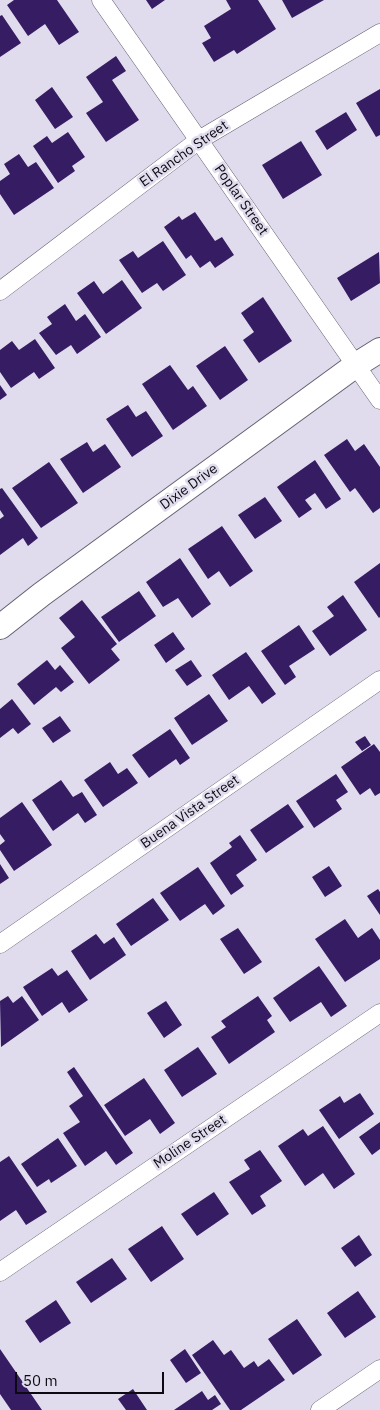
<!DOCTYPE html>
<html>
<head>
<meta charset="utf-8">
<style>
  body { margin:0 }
  #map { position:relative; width:380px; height:1410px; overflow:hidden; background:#e0dcee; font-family:"IBM Plex Sans",sans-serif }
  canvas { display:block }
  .scale { position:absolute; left:15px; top:1372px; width:149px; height:22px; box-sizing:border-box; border:2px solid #0c0a10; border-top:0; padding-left:6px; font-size:15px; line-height:18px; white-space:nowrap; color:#0c0a10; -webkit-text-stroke:4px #e0dcee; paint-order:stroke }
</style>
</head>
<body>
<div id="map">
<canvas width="380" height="1410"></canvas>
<div class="scale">50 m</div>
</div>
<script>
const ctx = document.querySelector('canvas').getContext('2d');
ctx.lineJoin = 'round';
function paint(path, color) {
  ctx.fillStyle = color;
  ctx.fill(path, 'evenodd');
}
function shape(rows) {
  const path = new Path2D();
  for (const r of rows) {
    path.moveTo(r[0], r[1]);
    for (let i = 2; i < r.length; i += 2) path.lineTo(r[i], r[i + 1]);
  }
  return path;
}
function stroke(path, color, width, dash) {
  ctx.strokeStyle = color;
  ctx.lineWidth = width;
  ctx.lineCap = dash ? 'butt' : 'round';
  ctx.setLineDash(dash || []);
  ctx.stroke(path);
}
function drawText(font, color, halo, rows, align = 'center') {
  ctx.font = font + ' "IBM Plex Sans",sans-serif';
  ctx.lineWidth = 5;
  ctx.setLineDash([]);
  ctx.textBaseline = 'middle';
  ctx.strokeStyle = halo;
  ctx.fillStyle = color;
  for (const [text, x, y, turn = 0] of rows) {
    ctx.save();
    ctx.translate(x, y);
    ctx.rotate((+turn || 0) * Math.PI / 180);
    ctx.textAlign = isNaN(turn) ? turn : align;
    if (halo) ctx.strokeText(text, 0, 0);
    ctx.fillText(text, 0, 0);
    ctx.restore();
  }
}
const building = shape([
  [14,0,57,0,79,32,59,45,45,24,28,36,7,5],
  [146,0,165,0,152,9],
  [226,0,258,0,276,29,237,54,234,50,214,62,202,43,211,38,204,26,231,9],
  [282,0,324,0,292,18],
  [2,15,21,43,0,57,0,16],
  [116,56,126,71,112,80,139,120,106,142,86,113,103,102,86,77],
  [52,87,73,117,55,129,35,100],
  [380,89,380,135,376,137,356,103],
  [346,112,357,130,327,150,315,131],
  [68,132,85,157,72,166,75,171,58,183,33,146,47,136,52,143],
  [301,141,322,175,283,199,262,165],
  [19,154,28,167,36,162,54,188,14,215,0,194,0,181,10,174,4,164],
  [195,212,215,241,222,237,234,255,215,268,210,261,200,268,191,255,186,259,164,227,179,216,182,220],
  [163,241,186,275,163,291,157,283,142,293,119,260,133,251,138,258],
  [379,252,380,283,351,301,337,278],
  [122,280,142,308,106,334,77,293,94,281,103,294],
  [263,297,292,341,259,363,243,340,254,332,241,313],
  [65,304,76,321,85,314,101,337,77,354,71,345,56,355,39,333,52,324,47,317],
  [35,339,55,368,39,379,34,372,11,388,0,372,0,350,12,341,19,350],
  [225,346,248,380,220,400,196,366],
  [170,365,188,390,193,386,207,406,173,430,142,384],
  [0,385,7,395,0,400],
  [128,405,136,417,146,411,163,436,132,457,106,419],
  [347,439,355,451,364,444,380,467,380,508,373,513,355,488,350,492,324,455],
  [87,442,93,452,105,444,121,467,83,493,60,459],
  [315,460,341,499,326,509,315,493,305,500,312,509,299,518,277,487],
  [49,462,78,503,41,528,12,488],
  [2,488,38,538,28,546,23,538,0,555,0,519,4,516,0,510,0,489],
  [265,497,282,521,255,539,238,515],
  [222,526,253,571,230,587,219,571,208,579,188,549],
  [180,558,211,604,192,618,178,598,163,607,146,582],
  [380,563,380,617,379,618,354,582],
  [139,591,156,616,119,642,101,617],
  [343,595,367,630,330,656,312,631,334,616,327,607],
  [82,600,117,644,111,649,120,660,89,684,61,648,75,637,59,618],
  [299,625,315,649,289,666,296,677,285,685,261,651],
  [173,632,185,649,166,663,154,645],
  [246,652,276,694,262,704,249,686,229,700,212,675],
  [47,660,55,670,60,665,74,682,61,692,56,687,34,705,17,684],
  [191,660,202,676,187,686,175,670],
  [209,694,228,721,192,745,174,718],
  [12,699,31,724,18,734,13,728,0,738,0,709],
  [60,716,71,731,53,743,42,728],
  [170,729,190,758,180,765,176,759,149,778,132,755],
  [365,736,371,745,362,751,355,742],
  [374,744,380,752,380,793,375,796,370,788,360,795,341,767],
  [110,762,118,774,127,768,138,783,103,807,84,780],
  [336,774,348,792,336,800,342,809,314,828,296,801],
  [61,780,73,797,82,792,97,815,85,823,78,813,53,831,32,800],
  [22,802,52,845,14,871,0,850,0,845,5,841,0,834,0,818],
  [288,804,304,827,266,853,250,830],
  [240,835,257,860,236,875,244,886,231,895,210,863,232,847,229,843],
  [0,864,9,878,0,884],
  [329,866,342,886,325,897,312,877],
  [198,867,225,906,213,915,205,904,180,921,160,893],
  [378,889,380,892,380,915,367,896],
  [153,898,169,920,131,946,116,924],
  [345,919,358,938,372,928,380,940,380,959,345,982,315,939],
  [238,928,262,962,244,974,220,939],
  [96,934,104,944,114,937,126,955,90,980,71,951],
  [319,966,347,1006,331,1017,321,1002,290,1022,273,998],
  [52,968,58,976,67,970,88,1000,69,1013,62,1002,42,1016,23,987],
  [8,996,13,1003,22,996,39,1020,1,1047,0,1001],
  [258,996,272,1016,267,1020,275,1032,229,1064,211,1037,226,1027,221,1021],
  [166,1001,182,1025,164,1038,147,1013],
  [198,1047,217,1074,182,1097,164,1070],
  [74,1067,133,1153,116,1165,106,1151,85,1166,63,1133,80,1122,69,1106,83,1096,67,1072],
  [144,1078,175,1123,160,1134,150,1119,125,1136,104,1105],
  [360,1093,374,1114,339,1139,319,1110,340,1096,344,1103],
  [380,1122,380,1149,372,1155,359,1137],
  [323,1126,355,1174,334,1189,323,1173,305,1186,278,1146,303,1129,308,1136],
  [58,1138,77,1166,51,1183,49,1179,37,1187,21,1164],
  [260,1150,282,1181,260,1196,266,1206,252,1215,229,1182,250,1169,244,1160],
  [9,1156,47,1212,26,1225,16,1210,0,1221,0,1162],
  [214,1192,229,1214,197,1236,181,1214],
  [162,1226,184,1259,151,1282,128,1249],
  [359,1235,372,1255,355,1267,341,1248],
  [112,1258,127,1279,91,1303,76,1282],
  [358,1291,376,1317,345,1338,327,1313],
  [56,1300,71,1323,40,1343,25,1321],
  [297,1319,322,1355,293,1375,268,1339],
  [213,1340,224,1355,231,1350,244,1368,254,1361,258,1367,269,1359,285,1380,241,1410,230,1410,192,1355],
  [0,1349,42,1410,11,1410,0,1394],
  [185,1349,201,1373,186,1383,170,1360],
  [133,1389,147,1410,126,1410,118,1399],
  [202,1391,208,1400,215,1395,221,1404,212,1410,174,1410]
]);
const street = shape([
  [101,0,380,400],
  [0,291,199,140,380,33],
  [0,944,380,680],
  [0,1272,380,1013],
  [320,1410,380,1369]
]);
const secondary = shape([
  [0,627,42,594,356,365,380,350]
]);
const streetNames = [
  ["El Rancho Street",184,154,-35],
  ["Poplar Street",241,200,55],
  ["Dixie Drive",189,487,-36],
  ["Buena Vista Street",190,812,-35],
  ["Moline Street",190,1142,-34]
];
paint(building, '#361d63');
stroke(street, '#646170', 19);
stroke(secondary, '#646170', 26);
stroke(street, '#fff', 18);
stroke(secondary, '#fff', 24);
drawText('14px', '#0c0a10', '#e0dcee', streetNames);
</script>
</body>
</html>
